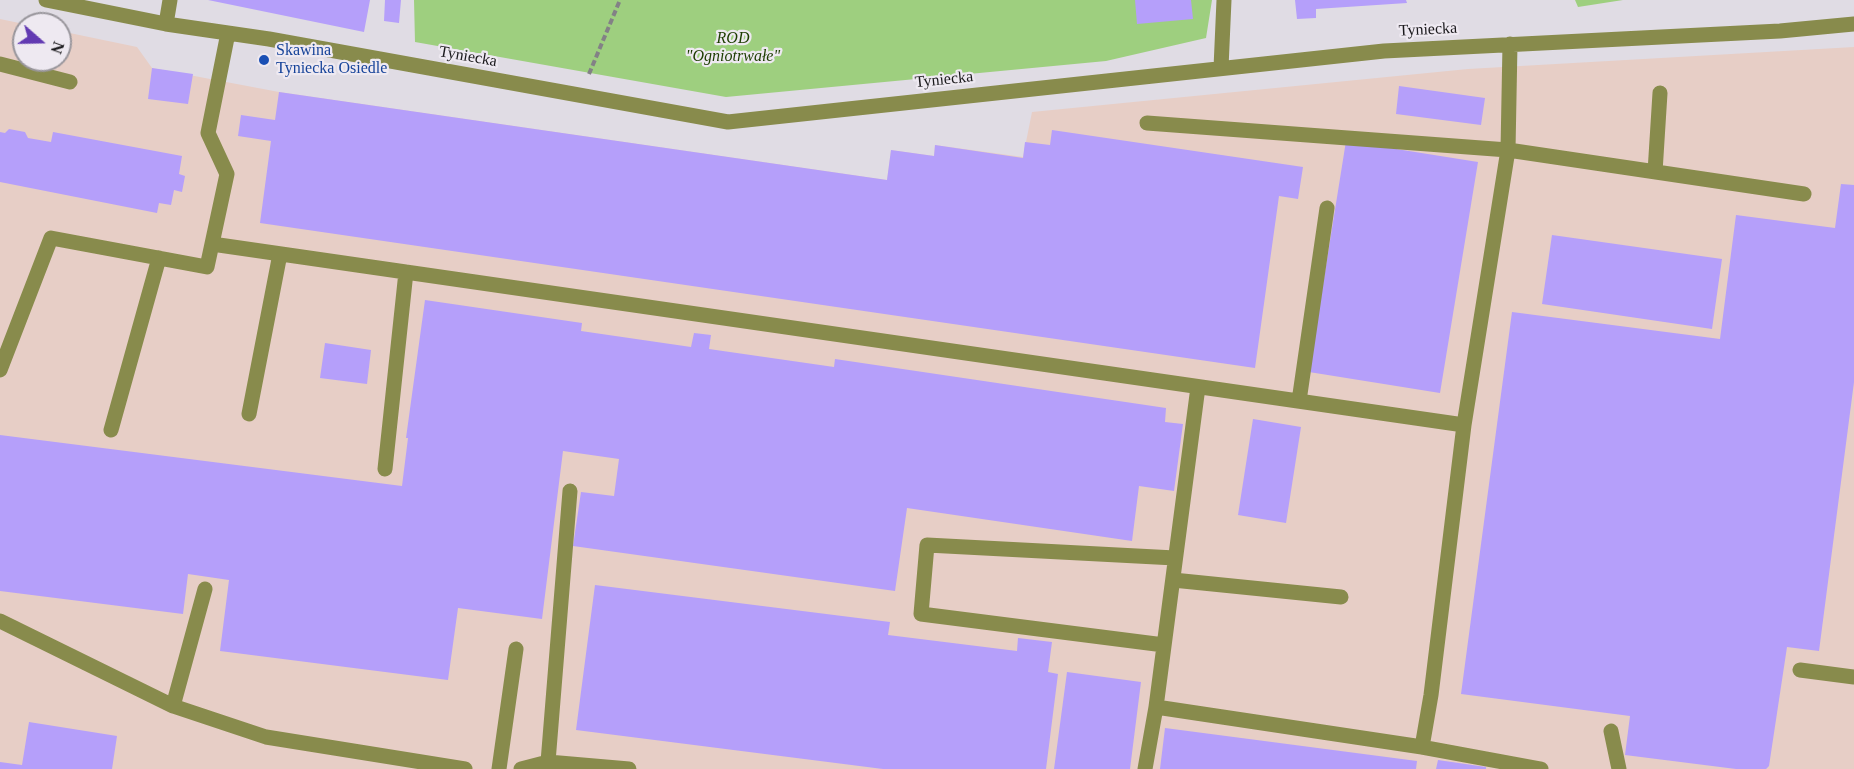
<!DOCTYPE html>
<html>
<head>
<meta charset="utf-8">
<style>
  body { margin:0 }
  #map { position:relative; width:1854px; height:769px; overflow:hidden; background:#e0dce4; font-family:"Times New Roman",serif }
  canvas { display:block }
  .north { position:absolute; left:12px; top:12px; width:60px; height:60px; box-sizing:border-box; background:#eee9f1; border:2px solid #99969c; border-radius:50%; rotate:110deg; font-size:16px; font-weight:700; line-height:24px; text-align:center; color:#1a191c }
  .north::after { content:''; display:block; margin:auto; width:21px; height:27px; background:#623ab2; clip-path:polygon(50% 0,100% 100%,50% 72%,0 100%) }
</style>
</head>
<body>
<div id="map">
<canvas width="1854" height="769"></canvas>
<div class="north">N</div>
</div>
<script>
const ctx = document.querySelector('canvas').getContext('2d');
ctx.lineJoin = 'round';
function paint(path, color) {
  ctx.fillStyle = color;
  ctx.fill(path, 'evenodd');
}
function shape(rows) {
  const path = new Path2D();
  for (const r of rows) {
    path.moveTo(r[0], r[1]);
    for (let i = 2; i < r.length; i += 2) path.lineTo(r[i], r[i + 1]);
  }
  return path;
}
function stroke(path, color, width, dash) {
  ctx.strokeStyle = color;
  ctx.lineWidth = width;
  ctx.lineCap = dash ? 'butt' : 'round';
  ctx.setLineDash(dash || []);
  ctx.stroke(path);
}
function drawText(font, color, halo, rows, align = 'center') {
  ctx.font = font + ' "Times New Roman",serif';
  ctx.lineWidth = 4.5;
  ctx.setLineDash([]);
  ctx.textBaseline = 'middle';
  ctx.strokeStyle = halo;
  ctx.fillStyle = color;
  for (const [text, x, y, turn = 0] of rows) {
    ctx.save();
    ctx.translate(x, y);
    ctx.rotate((+turn || 0) * Math.PI / 180);
    ctx.textAlign = isNaN(turn) ? turn : align;
    if (halo) ctx.strokeText(text, 0, 0);
    ctx.fillText(text, 0, 0);
    ctx.restore();
  }
}
const industrial = shape([
  [0,19,24,24,24,60,60,60,60,31,137,47,152,68,279,92,887,180,891,150,934,156,935,145,1023,157,1032,112,1468,69,1854,47,1854,769,0,769]
]);
const green = shape([
  [414,0,1212,0,1206,38,1106,61,726,97,415,42],
  [1575,0,1623,0,1578,7]
]);
const building = shape([
  [208,0,370,0,364,32],
  [385,0,401,0,399,23,384,21],
  [1135,0,1191,0,1193,19,1137,24],
  [1295,0,1406,0,1407,3,1316,9,1316,18,1297,19],
  [152,68,193,74,188,104,148,99],
  [1399,86,1485,98,1481,125,1396,114],
  [279,92,887,180,891,150,934,156,935,145,1023,158,1025,142,1050,145,1052,130,1303,167,1298,199,1279,196,1255,368,260,223,271,141,238,136,241,115,275,120],
  [9,129,25,132,28,138,51,142,53,132,182,156,179,174,185,176,182,192,174,190,171,205,159,203,157,213,0,182,0,132,5,133],
  [1346,141,1478,162,1440,393,1309,372],
  [1841,184,1854,185,1854,382,1819,651,1787,647,1769,766,1766,769,1736,769,1625,755,1630,716,1461,694,1512,312,1720,339,1736,215,1835,228],
  [1552,235,1722,259,1712,329,1542,304],
  [425,300,582,323,581,331,691,347,694,333,711,335,709,349,834,367,835,359,1166,408,1165,422,1183,424,1174,491,1139,486,1132,541,907,508,895,591,573,546,581,492,614,496,619,459,563,451,542,619,458,608,448,680,220,651,229,580,188,574,183,614,0,591,0,435,402,486,408,438,406,438],
  [325,343,371,350,367,384,320,378],
  [1253,419,1301,427,1286,523,1238,515],
  [595,585,890,622,888,635,1017,651,1018,638,1052,642,1048,672,1058,674,1046,769,883,769,576,730],
  [1067,672,1141,682,1130,769,1054,769],
  [29,722,117,736,112,769,0,769,0,762,22,765],
  [1165,728,1417,761,1416,769,1160,769],
  [1438,760,1486,767,1486,769,1436,769]
]);
const path = shape([
  [589,74,620,0]
]);
const minor = shape([
  [46,0,166,24,269,39,728,122,1384,51,1780,31,1854,24],
  [166,24,170,0],
  [1510,44,1508,150,1804,194],
  [0,64,70,82],
  [1221,68,1224,0],
  [1147,123,1508,150,1464,425],
  [1655,172,1660,93],
  [212,244,1464,425,1431,695,1422,747,1156,707,1145,769],
  [0,370,51,238,207,267,227,174,208,133,228,33],
  [1299,401,1327,208],
  [249,414,280,254],
  [111,430,159,258],
  [385,469,406,272],
  [1173,580,1341,597],
  [0,621,173,706,266,737,465,769],
  [1164,645,921,614,927,545,1175,558],
  [1800,670,1854,677],
  [173,706,205,589],
  [1156,707,1198,387],
  [1611,731,1619,769],
  [1422,747,1541,769],
  [548,762,629,769],
  [499,769,516,649],
  [521,769,548,762,570,491]
]);
const markers = [
  [264,60,6,"#1a4fb4"]
];
const streetNames = [
  ["Tyniecka",1428,30,-3],
  ["Tyniecka",468,57,10],
  ["Tyniecka",944,80,-6]
];
const parkNames = [
  ["ROD",733,39],
  ["\"Ogniotrwałe\"",733,57]
];
const transitNames = [
  ["Skawina",276,51],
  ["Tyniecka Osiedle",276,69]
];
paint(industrial, '#e7cec6');
paint(green, '#9ecf7f');
paint(building, '#b59ffa');
stroke(path, '#838186', 4, [6, 3]);
stroke(minor, '#888b4c', 15);
for (const [x, y, r, color] of markers) {
  const dot = new Path2D();
  dot.arc(x, y, r, 0, 2 * Math.PI);
  ctx.fillStyle = color;
  ctx.fill(dot);
  stroke(dot, '#eee9f1', 2);
}
drawText('16px', '#1a191c', '#eee9f1', streetNames);
drawText('italic 16px', '#1c3d00', '#eee9f1', parkNames);
drawText('16px', '#164399', '#eee9f1', transitNames, 'left');
</script>
</body>
</html>
